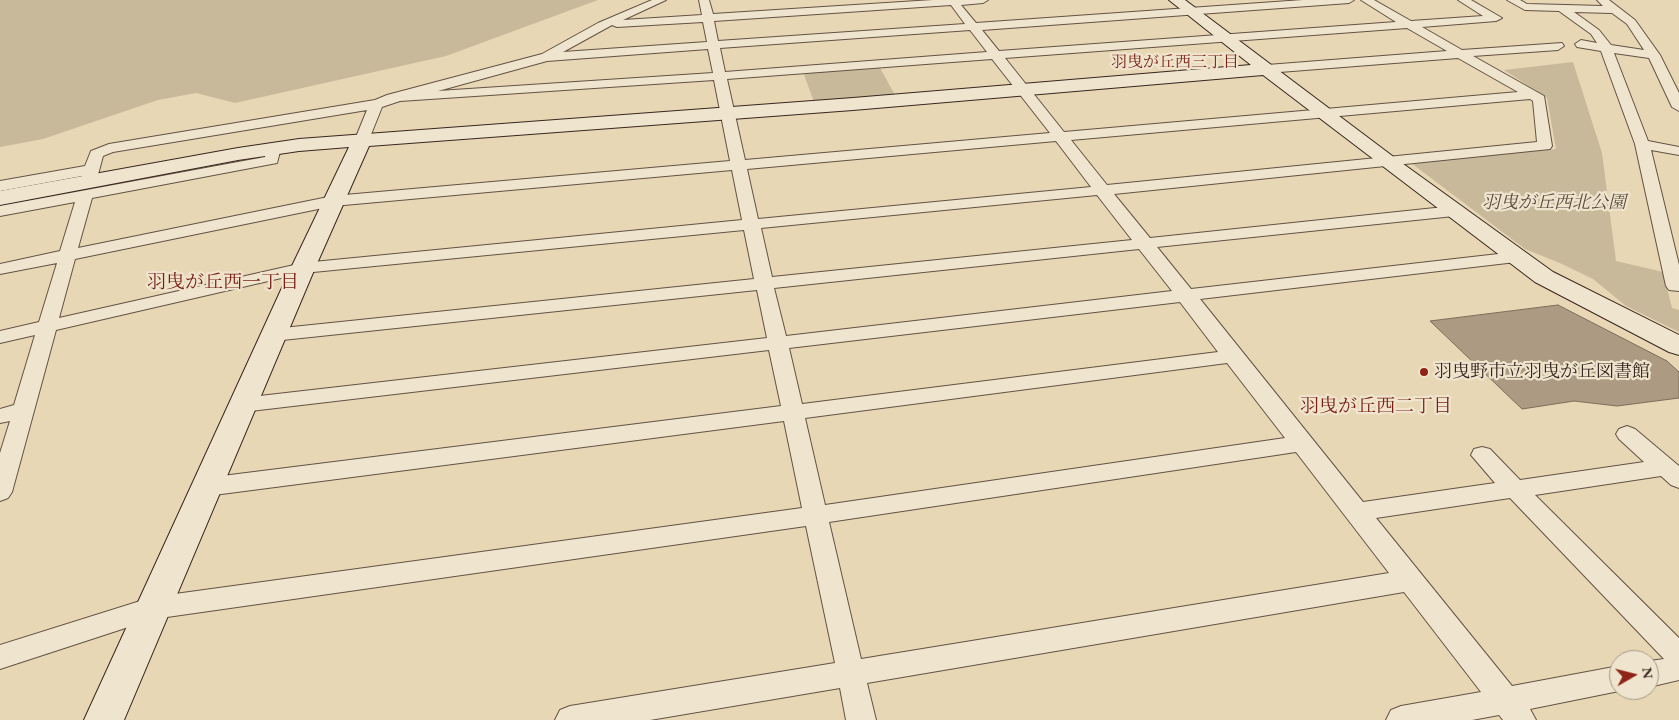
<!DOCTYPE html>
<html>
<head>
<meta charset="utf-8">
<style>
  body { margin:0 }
  #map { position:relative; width:1679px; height:720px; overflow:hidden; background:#e7d7b4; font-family:"EB Garamond",serif }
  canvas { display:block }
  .north { position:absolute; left:1609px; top:650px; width:50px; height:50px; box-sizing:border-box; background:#efe5ce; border:1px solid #a69988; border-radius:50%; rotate:82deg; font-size:14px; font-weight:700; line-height:20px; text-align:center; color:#392620 }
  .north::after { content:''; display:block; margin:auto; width:18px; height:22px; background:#8f2418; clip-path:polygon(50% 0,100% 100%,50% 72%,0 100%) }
</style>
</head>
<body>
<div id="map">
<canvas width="1679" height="720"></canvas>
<div class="north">N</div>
</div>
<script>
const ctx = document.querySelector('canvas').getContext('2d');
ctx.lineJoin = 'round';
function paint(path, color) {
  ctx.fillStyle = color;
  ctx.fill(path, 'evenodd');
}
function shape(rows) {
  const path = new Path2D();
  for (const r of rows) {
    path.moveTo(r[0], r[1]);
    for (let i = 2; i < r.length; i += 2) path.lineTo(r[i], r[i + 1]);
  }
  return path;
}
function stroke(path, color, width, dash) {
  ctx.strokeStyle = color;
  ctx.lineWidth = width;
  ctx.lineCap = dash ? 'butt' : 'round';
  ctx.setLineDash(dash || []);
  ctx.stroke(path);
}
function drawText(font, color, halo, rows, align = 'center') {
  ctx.font = font + ' "EB Garamond","Noto Serif JP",serif';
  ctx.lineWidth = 4.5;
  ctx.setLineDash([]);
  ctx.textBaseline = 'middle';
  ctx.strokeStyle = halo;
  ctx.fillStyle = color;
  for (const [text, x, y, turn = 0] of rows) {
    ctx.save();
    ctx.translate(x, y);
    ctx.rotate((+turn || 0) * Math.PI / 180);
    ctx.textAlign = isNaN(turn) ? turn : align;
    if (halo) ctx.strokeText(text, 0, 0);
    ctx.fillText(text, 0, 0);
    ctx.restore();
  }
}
const green = shape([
  [0,0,598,0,446,56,235,103,196,93,158,100,43,139,0,147],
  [1573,62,1602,153,1616,261,1663,272,1672,308,1679,310,1679,332,1626,306,1593,279,1562,264,1525,249,1411,163,1556,149,1547,98,1504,70],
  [879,66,895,95,814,102,803,72],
  [264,153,269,155,265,159,0,208,0,202]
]);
const water = shape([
  [1558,305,1667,361,1679,372,1679,398,1617,406,1574,401,1522,409,1430,321,1558,305]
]);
const street = shape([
  [652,0,666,0,623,20,702,15,699,0,709,0,713,14,933,0,988,0,983,3,961,5,976,23,1303,0,1354,0,1349,3,982,30,999,51,1396,22,1361,0,1374,0,1411,21,1483,16,1458,0,1471,0,1502,18,1496,21,1422,27,1462,50,1562,43,1564,46,1558,50,1473,56,1544,96,1552,146,1550,149,1114,194,1150,238,1454,206,1460,208,1462,211,1460,214,1454,216,1157,247,1191,289,1516,252,1522,253,1525,257,1522,261,1516,262,1200,299,1363,502,1495,483,1471,455,1474,449,1482,447,1490,449,1520,480,1644,462,1619,439,1616,434,1619,429,1627,426,1635,429,1679,466,1679,488,1671,485,1661,476,1535,495,1679,638,1679,680,1649,687,1649,661,1664,659,1510,498,1376,518,1512,686,1619,666,1619,690,1624,690,1530,709,1536,720,1503,720,1499,715,1472,720,1386,720,1391,710,1401,706,1481,692,1404,592,867,683,876,720,846,720,840,688,650,720,555,720,560,710,570,706,835,663,806,526,153,619,0,669,0,645,153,597,802,508,784,421,206,496,198,493,194,487,198,481,206,478,781,406,769,350,242,412,235,410,231,405,235,400,242,398,767,338,757,290,273,341,266,339,263,335,266,331,273,329,754,279,744,230,303,273,56,330,12,492,8,498,0,501,0,453,10,421,0,423,0,409,14,405,35,335,0,343,0,331,39,322,57,263,0,274,0,264,60,251,75,202,0,216,0,206,265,157,267,148,269,145,274,144,279,145,281,148,277,163,92,198,78,248,333,196,730,161,714,80,400,101,382,107,368,142,366,145,361,146,356,145,354,142,367,110,113,152,103,156,96,182,93,185,88,187,83,185,80,182,82,176,0,191,0,181,85,166,91,151,109,144,375,100,387,95,542,54,598,23,652,0],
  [951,5,965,24,718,41,714,21,951,5],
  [703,22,707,42,563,52,612,25,617,27,703,22],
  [1407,28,1447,51,1267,65,1261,69,1267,73,1458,58,1518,92,1064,132,1005,58,1407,28],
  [970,30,987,52,725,72,720,48,970,30],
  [708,49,713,73,438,91,547,61,708,49],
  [992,59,1050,133,745,160,727,79,992,59],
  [1530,99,1533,101,1537,142,1107,185,1071,140,1530,99],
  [1056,141,1091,187,758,219,747,169,1056,141],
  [732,170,742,220,303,263,59,318,75,259,333,206,732,170],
  [1097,195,1132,240,772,277,761,228,1097,195],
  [1139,249,1172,291,786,336,774,288,1139,249],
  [1180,302,1218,352,802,404,789,348,1180,302],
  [1227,363,1285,438,825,505,805,418,1227,363],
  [1296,452,1389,573,861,659,829,522,1296,452],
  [1507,0,1520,0,1527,4,1603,6,1597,0,1609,0,1635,20,1660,55,1679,93,1679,111,1672,107,1649,58,1614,53,1648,141,1679,147,1679,155,1651,150,1679,265,1679,291,1669,290,1666,286,1635,144,1601,51,1577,47,1575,44,1581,40,1597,43,1591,34,1559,11,1525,10,1507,0],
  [1574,12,1612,13,1627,24,1644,50,1611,45,1599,30,1574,12]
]);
const secondary = shape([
  [1169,0,1185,0,1395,158,1553,272,1679,335,1679,355,1669,352,1535,282,1263,75,853,110,369,146,315,268,124,720,84,720,291,268,349,147,299,151,238,160,0,205,0,191,238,148,299,139,853,98,1251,65,1169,0]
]);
const markers = [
  [1424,372,5,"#8f2418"]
];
const farNeighbourhoodnames = [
  ["羽曳が丘西三丁目",1175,63]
];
const parkNames = [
  ["羽曳が丘西北公園",1554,203]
];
const poiNames = [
  ["羽曳野市立羽曳が丘図書館",1434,372]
];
const neighbourhoodNames = [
  ["羽曳が丘西一丁目",223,283],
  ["羽曳が丘西二丁目",1376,407]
];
paint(green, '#c9b99b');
paint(water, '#ac9b82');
stroke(water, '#7e6c5b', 1);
stroke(street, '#645245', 2);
stroke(secondary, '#392620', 2);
paint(street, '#efe5ce');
paint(secondary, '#efe5ce');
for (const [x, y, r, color] of markers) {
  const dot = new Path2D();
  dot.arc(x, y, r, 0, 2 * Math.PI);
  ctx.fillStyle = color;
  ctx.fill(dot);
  stroke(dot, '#efe5ce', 2);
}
drawText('16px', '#7a1f14', '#efe5ce', farNeighbourhoodnames);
drawText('italic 18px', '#5d4b3f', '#efe5ce', parkNames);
drawText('18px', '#392620', '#efe5ce', poiNames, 'left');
drawText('19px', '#7a1f14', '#efe5ce', neighbourhoodNames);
</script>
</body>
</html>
